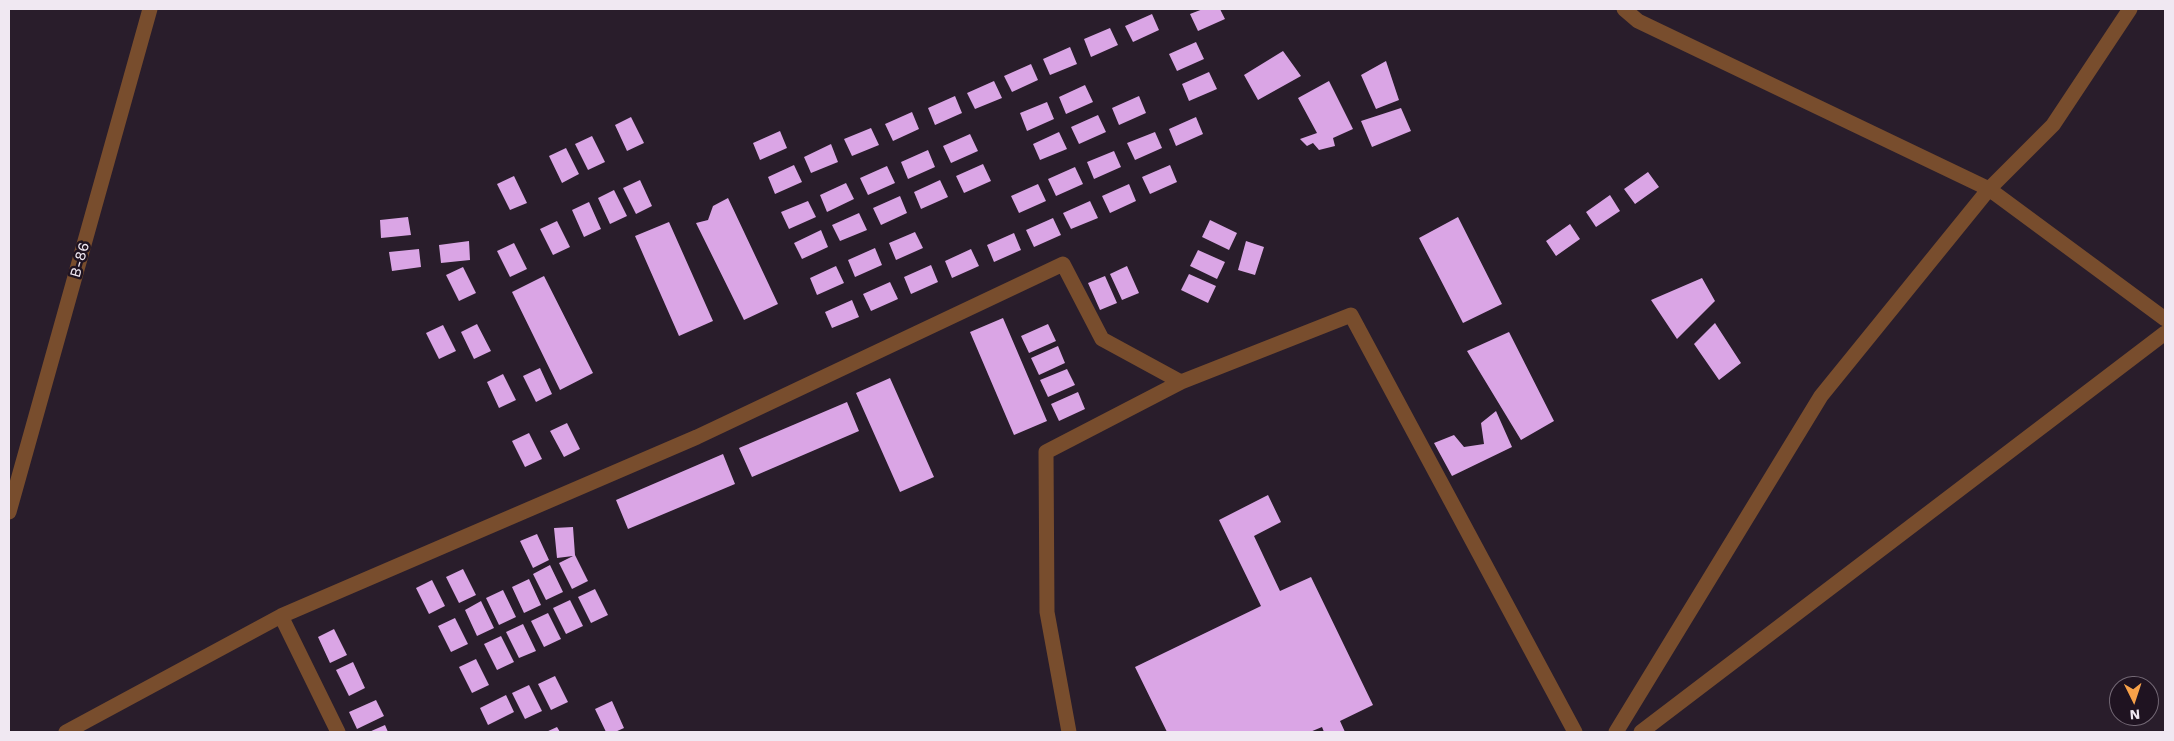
<!DOCTYPE html>
<html>
<head>
<meta charset="utf-8">
<style>
  body { margin:0 }
  #map { position:relative; width:2174px; height:741px; overflow:hidden; background:#291d2b; font-family:"Work Sans",sans-serif }
  canvas { display:block }
  .frame { position:absolute; inset:0; border:10px solid #f0e8f2; pointer-events:none }
  .north { position:absolute; left:2109px; top:676px; width:50px; height:50px; box-sizing:border-box; background:#1f1321; border:1px solid #736875; border-radius:50%; rotate:176deg; font-size:14px; font-weight:700; line-height:20px; text-align:center; color:#f0e8f2 }
  .north::after { content:''; display:block; margin:auto; width:18px; height:22px; background:#f7a149; clip-path:polygon(50% 0,100% 100%,50% 72%,0 100%) }
</style>
</head>
<body>
<div id="map">
<canvas width="2174" height="741"></canvas>
<div class="frame"></div>
<div class="north">N</div>
</div>
<script>
const ctx = document.querySelector('canvas').getContext('2d');
ctx.lineJoin = 'round';
function paint(path, color) {
  ctx.fillStyle = color;
  ctx.fill(path, 'evenodd');
}
function shape(rows) {
  const path = new Path2D();
  for (const r of rows) {
    path.moveTo(r[0], r[1]);
    for (let i = 2; i < r.length; i += 2) path.lineTo(r[i], r[i + 1]);
  }
  return path;
}
function stroke(path, color, width, dash) {
  ctx.strokeStyle = color;
  ctx.lineWidth = width;
  ctx.lineCap = dash ? 'butt' : 'round';
  ctx.setLineDash(dash || []);
  ctx.stroke(path);
}
function drawText(font, color, halo, rows, align = 'center') {
  ctx.font = font + ' "Work Sans",sans-serif';
  ctx.lineWidth = 5;
  ctx.setLineDash([]);
  ctx.textBaseline = 'middle';
  ctx.strokeStyle = halo;
  ctx.fillStyle = color;
  for (const [text, x, y, turn = 0] of rows) {
    ctx.save();
    ctx.translate(x, y);
    ctx.rotate((+turn || 0) * Math.PI / 180);
    ctx.textAlign = isNaN(turn) ? turn : align;
    if (halo) ctx.strokeText(text, 0, 0);
    ctx.fillText(text, 0, 0);
    ctx.restore();
  }
}
const building = shape([
  [1203,9,1220,9,1225,19,1198,31,1190,14],
  [1152,14,1159,30,1133,42,1125,26],
  [1110,28,1118,45,1091,57,1084,39],
  [1196,42,1204,59,1177,71,1169,54],
  [1070,47,1077,64,1050,75,1043,59],
  [1283,51,1301,76,1258,100,1244,75],
  [1386,61,1399,100,1376,109,1361,75],
  [1031,64,1038,80,1012,92,1004,76],
  [1209,72,1217,89,1189,101,1182,84],
  [994,81,1002,98,975,109,967,93],
  [1329,81,1353,129,1333,138,1335,146,1319,150,1313,143,1307,146,1300,139,1317,133,1298,98],
  [1085,85,1093,102,1066,114,1059,97],
  [955,96,962,113,935,125,928,108],
  [1139,96,1146,113,1119,125,1112,108],
  [1047,102,1054,119,1027,131,1020,113],
  [1401,108,1411,131,1372,147,1361,121],
  [912,112,919,129,893,141,885,124],
  [1098,115,1106,132,1079,144,1071,127],
  [631,117,644,143,627,151,615,125],
  [1196,117,1203,134,1176,146,1169,129],
  [871,128,879,145,852,156,844,139],
  [780,131,787,148,760,160,753,143],
  [1059,132,1067,149,1040,160,1033,144],
  [1155,132,1162,148,1135,160,1127,143],
  [970,134,978,151,951,163,943,146],
  [592,136,605,162,588,170,575,144],
  [831,144,838,162,811,173,804,157],
  [566,148,579,174,562,183,549,156],
  [928,150,935,167,908,179,901,162],
  [1114,151,1121,167,1094,179,1087,162],
  [983,164,991,181,964,193,956,176],
  [794,165,802,182,775,194,768,177],
  [1170,165,1177,182,1150,194,1142,177],
  [887,166,895,183,868,195,860,178],
  [1075,167,1083,184,1056,196,1048,179],
  [1648,172,1659,187,1635,204,1624,189],
  [514,176,527,203,510,210,497,184],
  [640,180,652,206,636,214,623,188],
  [940,180,948,197,921,209,914,192],
  [846,183,854,199,827,212,820,195],
  [1038,184,1046,201,1019,213,1011,196],
  [1129,184,1136,201,1110,213,1102,196],
  [614,190,627,216,610,224,598,198],
  [1610,195,1620,211,1596,227,1586,212],
  [900,196,907,213,881,225,873,208],
  [728,198,778,304,744,320,696,223,708,220,713,206],
  [808,201,816,217,789,229,781,212],
  [1090,201,1098,218,1071,229,1063,213],
  [589,202,601,229,584,237,572,210],
  [859,213,867,230,840,241,832,225],
  [408,217,411,235,381,238,380,220],
  [1458,217,1502,304,1463,323,1419,238],
  [1053,218,1061,235,1034,247,1026,230],
  [1210,220,1237,233,1229,250,1202,237],
  [557,221,570,247,553,255,540,229],
  [669,222,713,321,679,336,635,236],
  [1570,224,1580,239,1556,256,1546,241],
  [821,230,828,247,802,259,794,243],
  [915,232,923,248,896,260,889,243],
  [1014,233,1021,250,994,262,987,245],
  [469,241,470,260,441,263,439,245],
  [1246,241,1264,247,1255,275,1238,270],
  [514,243,527,269,510,277,497,251],
  [875,248,882,265,855,277,848,260],
  [419,249,421,267,392,271,389,252],
  [971,249,979,266,952,278,945,261],
  [1198,250,1225,262,1217,279,1190,266],
  [931,265,938,282,911,294,904,277],
  [836,266,844,283,817,295,810,278],
  [1127,266,1139,293,1122,300,1110,274],
  [463,267,476,293,459,301,446,275],
  [1189,274,1216,286,1208,303,1181,290],
  [544,276,593,373,560,390,512,292],
  [1105,276,1117,303,1100,310,1088,283],
  [1702,278,1715,301,1677,339,1651,300],
  [890,282,898,299,871,311,863,294],
  [852,300,859,317,832,328,825,312],
  [1003,318,1047,421,1014,435,970,332],
  [1715,323,1741,363,1719,380,1694,344],
  [477,324,491,351,474,359,461,332],
  [1048,324,1056,341,1029,353,1021,336],
  [443,325,456,351,439,359,426,333],
  [1509,332,1554,421,1521,440,1467,351],
  [1058,346,1065,363,1039,375,1031,358],
  [540,368,552,394,536,402,523,376],
  [1067,369,1075,385,1048,397,1040,380],
  [503,374,516,400,499,408,487,382],
  [890,378,934,477,900,492,856,393],
  [1078,392,1085,409,1059,421,1051,404],
  [847,402,859,431,752,477,739,448],
  [1496,411,1512,447,1452,476,1434,443,1454,435,1464,447,1484,444,1481,423],
  [567,423,580,449,564,457,550,431],
  [529,433,542,459,525,467,512,441],
  [723,454,735,484,628,529,616,500],
  [1268,495,1281,522,1254,536,1280,591,1311,577,1373,705,1340,721,1345,732,1324,732,1322,727,1310,732,1167,732,1135,667,1261,606,1219,520],
  [573,527,575,555,588,581,572,589,559,563,573,556,557,558,554,528],
  [537,534,549,560,533,568,520,541],
  [550,565,563,592,546,600,533,574],
  [463,569,476,595,459,603,446,577],
  [529,579,541,605,524,613,512,587],
  [432,580,445,606,429,614,416,588],
  [595,589,608,615,591,623,578,597],
  [503,590,516,617,499,625,486,598],
  [570,600,583,626,566,634,553,608],
  [481,601,494,628,477,636,465,610],
  [548,613,561,639,544,647,531,621],
  [455,618,468,644,451,652,438,626],
  [523,624,536,651,519,658,506,632],
  [334,629,347,655,330,663,318,637],
  [501,636,514,662,497,670,484,644],
  [476,659,489,685,472,693,459,667],
  [353,662,365,688,349,696,336,670],
  [555,676,568,702,551,710,538,684],
  [529,685,542,711,525,719,512,693],
  [506,695,514,712,488,725,480,708],
  [376,700,384,716,357,729,349,712],
  [612,701,624,728,615,732,606,732,595,709],
  [385,725,388,732,369,732],
  [557,727,560,732,546,732]
]);
const minor = shape([
  [1624,9,1638,21,1989,189,2165,319],
  [9,512,150,9],
  [281,616,338,732],
  [66,732,281,616,697,437,1063,264,1102,339,1181,382],
  [1069,732,1047,612,1046,452,1181,382,1351,315,1575,732],
  [1616,732,1821,396,1989,189,2053,125,2130,9],
  [1641,732,2165,333]
]);
const streetNames = [
  ["B-86",80,260,-74]
];
paint(building, '#daa5e5');
stroke(minor, '#784d2d', 15);
drawText('15px', '#f0e8f2', '#1f1321', streetNames);
</script>
</body>
</html>
